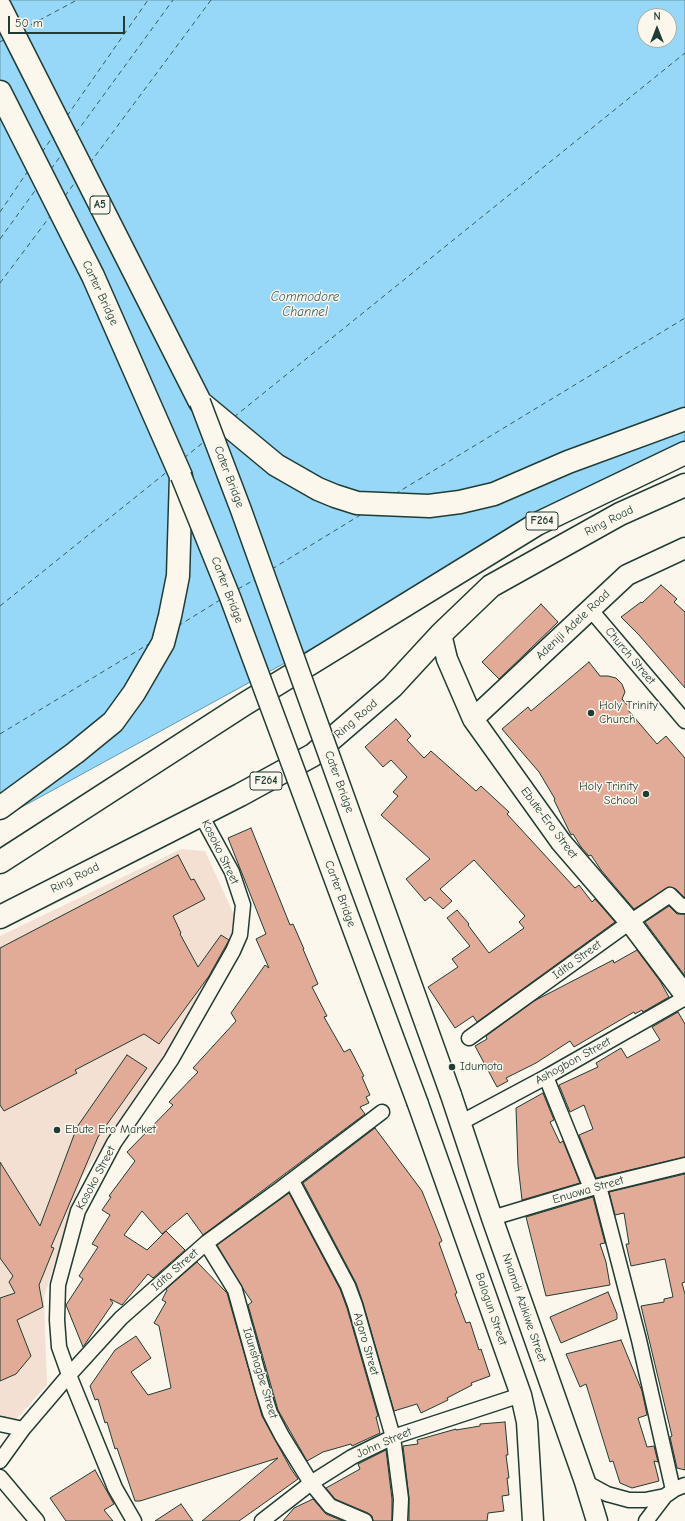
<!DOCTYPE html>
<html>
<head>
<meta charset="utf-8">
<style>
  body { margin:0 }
  #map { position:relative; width:685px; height:1521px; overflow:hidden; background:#fbf7ec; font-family:"Comic Neue",sans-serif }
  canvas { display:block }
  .north { position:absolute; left:637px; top:8px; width:40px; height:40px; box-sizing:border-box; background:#fbf7ec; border:1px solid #a3ada2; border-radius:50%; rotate:0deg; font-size:11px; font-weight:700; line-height:16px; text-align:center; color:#1f3d34 }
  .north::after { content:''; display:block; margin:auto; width:14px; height:18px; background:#1f3d34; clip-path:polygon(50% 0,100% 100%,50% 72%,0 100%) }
  .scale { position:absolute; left:8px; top:16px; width:117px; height:18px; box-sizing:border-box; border:2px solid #1f3d34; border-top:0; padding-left:5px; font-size:12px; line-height:14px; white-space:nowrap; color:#1f3d34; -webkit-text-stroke:3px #fbf7ec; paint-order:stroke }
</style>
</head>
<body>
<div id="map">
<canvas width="685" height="1521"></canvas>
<div class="north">N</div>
<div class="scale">50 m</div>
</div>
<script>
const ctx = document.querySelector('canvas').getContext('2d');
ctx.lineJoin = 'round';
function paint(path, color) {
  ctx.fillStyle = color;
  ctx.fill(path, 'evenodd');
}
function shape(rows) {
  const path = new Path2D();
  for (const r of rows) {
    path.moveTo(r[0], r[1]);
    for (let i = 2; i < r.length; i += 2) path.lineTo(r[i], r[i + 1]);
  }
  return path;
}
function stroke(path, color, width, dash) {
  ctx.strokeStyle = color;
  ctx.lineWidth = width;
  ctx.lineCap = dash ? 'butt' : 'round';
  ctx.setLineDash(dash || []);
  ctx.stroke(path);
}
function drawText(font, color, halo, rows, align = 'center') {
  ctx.font = font + ' "Comic Neue",sans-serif';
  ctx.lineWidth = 3;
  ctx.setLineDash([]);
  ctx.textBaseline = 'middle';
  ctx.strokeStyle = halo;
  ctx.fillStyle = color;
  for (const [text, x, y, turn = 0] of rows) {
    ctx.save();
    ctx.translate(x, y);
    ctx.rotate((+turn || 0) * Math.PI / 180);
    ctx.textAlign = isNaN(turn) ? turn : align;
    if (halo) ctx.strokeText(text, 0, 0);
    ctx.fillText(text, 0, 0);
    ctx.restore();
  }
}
const built = shape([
  [181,849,205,851,241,930,215,993,147,1082,82,1177,44,1297,47,1385,13,1423,0,1418,0,936]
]);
const water = shape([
  [0,0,685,0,685,450,493,549,0,819,0,0],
  [645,16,669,16,669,40,645,40,645,16]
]);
const ferry = shape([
  [23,29,77,0],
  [0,42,5,39],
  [67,116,148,0],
  [76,133,173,0],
  [42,152,54,135],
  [90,163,211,0],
  [51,169,62,154],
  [65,196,76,181],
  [0,212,28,171],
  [0,239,37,188],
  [0,283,51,215],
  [234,417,685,53],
  [184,458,205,441],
  [395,494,685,318],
  [272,569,362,514],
  [238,589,256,579],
  [0,606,168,471],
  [178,626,220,600],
  [0,734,152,642]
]);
const building = shape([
  [661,585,677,599,674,602,685,612,685,688,639,635,621,617,641,602,642,603,661,585],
  [541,604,558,622,499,679,482,662,541,604],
  [589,662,600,676,608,676,616,678,622,684,625,692,622,699,630,708,628,710,657,744,666,736,685,758,685,898,676,889,669,887,634,909,601,870,591,855,589,856,581,847,573,834,571,835,554,800,555,799,539,772,502,729,528,707,531,711,589,662],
  [396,719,411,736,407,740,424,758,431,751,476,791,481,786,509,812,507,814,575,888,579,885,592,902,595,899,615,922,477,1022,473,1016,455,1028,428,987,458,967,452,959,470,946,447,918,457,910,469,924,468,925,489,953,524,928,519,922,525,916,474,860,440,889,452,901,443,909,430,897,425,901,406,879,430,859,381,815,398,796,393,792,407,777,391,760,383,767,365,747,396,719],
  [251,828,290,925,293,924,304,949,303,949,318,984,312,987,327,1016,324,1017,344,1052,350,1049,364,1076,362,1077,370,1095,366,1097,369,1103,360,1107,365,1114,203,1235,187,1213,162,1234,142,1211,124,1235,147,1250,166,1231,185,1250,153,1278,148,1274,122,1305,110,1299,113,1303,83,1347,66,1305,83,1279,79,1276,98,1247,92,1244,110,1215,102,1210,111,1197,109,1196,135,1161,127,1152,173,1105,169,1102,198,1072,193,1068,236,1021,231,1013,265,965,269,968,256,939,266,934,228,838,251,828],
  [178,855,191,880,194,879,205,899,173,916,181,933,180,934,198,967,221,935,229,940,209,976,159,1044,144,1034,75,1070,77,1073,4,1111,0,1105,0,948,178,855],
  [669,906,677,914,685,914,685,976,645,922,669,906],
  [637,950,660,981,669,997,643,1012,642,1010,635,1014,634,1012,574,1047,570,1041,536,1063,506,1078,508,1081,497,1087,475,1046,487,1039,486,1036,534,1001,613,960,614,963,637,950],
  [678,1012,685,1024,685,1157,596,1178,579,1135,593,1129,584,1105,570,1112,559,1085,598,1067,596,1063,621,1048,627,1058,660,1040,652,1027,678,1012],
  [127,1055,147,1068,98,1137,51,1247,54,1248,39,1285,43,1307,17,1320,31,1356,16,1374,0,1381,0,1298,15,1293,9,1282,13,1276,0,1258,0,1162,40,1226,77,1127,127,1055],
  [543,1093,554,1120,550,1122,560,1143,563,1141,580,1183,522,1200,518,1165,516,1108,543,1093],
  [375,1128,422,1191,442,1241,439,1243,457,1293,455,1294,466,1323,470,1322,479,1350,481,1349,490,1376,471,1383,472,1385,447,1398,448,1400,421,1413,417,1404,394,1411,363,1303,356,1283,303,1183,375,1128],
  [685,1174,685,1282,682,1283,685,1294,685,1470,677,1468,670,1437,672,1436,641,1306,664,1302,664,1299,673,1297,665,1259,631,1266,626,1244,629,1244,624,1213,615,1215,609,1192,685,1174],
  [289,1193,340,1289,347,1308,378,1416,376,1417,380,1433,352,1446,351,1444,323,1452,307,1461,278,1410,248,1305,252,1302,244,1290,217,1245,289,1193],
  [593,1197,605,1243,600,1244,606,1262,610,1285,546,1296,526,1217,593,1197],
  [197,1262,227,1293,262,1416,291,1469,298,1479,239,1521,202,1521,278,1458,140,1501,135,1501,117,1448,115,1449,107,1422,105,1423,98,1399,95,1400,90,1386,115,1350,136,1336,151,1358,131,1372,148,1395,171,1388,159,1326,154,1323,166,1302,162,1300,167,1290,166,1289,197,1262],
  [608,1292,617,1314,617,1319,561,1343,550,1317,608,1292],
  [621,1340,642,1391,647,1415,638,1418,647,1447,654,1446,658,1462,654,1461,659,1481,632,1488,620,1483,613,1461,610,1462,586,1384,580,1387,566,1354,621,1340],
  [505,1422,508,1455,506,1455,509,1478,507,1478,509,1495,502,1496,504,1511,488,1513,487,1521,409,1521,409,1498,403,1446,418,1444,417,1440,456,1429,456,1430,480,1426,480,1424,505,1422],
  [386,1450,392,1499,392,1521,373,1521,372,1516,368,1513,335,1499,326,1488,360,1469,358,1464,386,1450],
  [95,1470,114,1504,104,1510,113,1521,66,1521,50,1498,95,1470],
  [313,1499,326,1514,343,1521,283,1521,294,1508,313,1499],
  [181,1504,193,1521,155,1521,181,1504]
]);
const street = shape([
  [590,609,685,721],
  [469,1038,630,922,670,895,681,906,685,906],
  [546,1077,591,1188],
  [460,1123,546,1077,685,998],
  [292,1181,348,1286,355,1305,393,1437,401,1499,400,1521],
  [599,1186,639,1340,673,1490],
  [492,1218,599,1186,685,1165],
  [206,1243,235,1290,263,1391,270,1413,282,1436,311,1483,330,1506,365,1521],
  [0,1424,23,1429],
  [0,1461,23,1429,69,1375,121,1318,206,1243,279,1190,382,1112],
  [0,1477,37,1521],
  [585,1482,607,1494,629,1500,645,1500,665,1496],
  [134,1521,115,1488,69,1375,59,1347,57,1320,58,1285,78,1211,114,1143,171,1060,233,951,240,935,243,905,232,872,201,815],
  [262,1521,311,1483,352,1457,393,1437,521,1395],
  [646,1521,665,1496,675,1489,685,1485]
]);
const secondary = shape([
  [441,634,447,659,473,719,561,842,630,922,685,995],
  [473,719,627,575,685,548],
  [451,1095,492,1218,585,1482,597,1521],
  [418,1104,521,1395,527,1422,533,1521]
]);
const primary = shape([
  [0,7,200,402,276,465,318,489,335,496,357,503,429,506,460,502,494,494,568,462,685,419],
  [0,92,93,276,181,476,178,576,170,616,163,643,134,693,113,722,75,753,0,808],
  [0,862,243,705,537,524,685,453],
  [0,917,240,795,313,755,392,687,441,634,491,586,620,514,685,485]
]);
const secondaryBridge = shape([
  [200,402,241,510,451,1095],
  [181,476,230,597,418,1104]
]);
const markers = [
  [591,713,4,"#1f3d34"],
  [646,794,4,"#1f3d34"],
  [452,1067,4,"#1f3d34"],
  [57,1130,4,"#1f3d34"]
];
const shields = [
  [100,205,20],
  [542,521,32],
  [266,781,32]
];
const shieldNames = [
  ["A5",100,205],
  ["F264",542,521],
  ["F264",266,781]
];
const streetNames = [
  ["Carter Bridge",100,293,65],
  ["Cater Bridge",229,477,69],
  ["Ring Road",609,521,-27],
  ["Carter Bridge",227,590,69],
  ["Adeniji Adele Road",573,625,-43],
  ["Church Street",630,656,50],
  ["Ring Road",356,719,-41],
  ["Cater Bridge",339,782,70],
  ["Ebute-Ero Street",549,823,53],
  ["Kosoko Street",220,852,64],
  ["Ring Road",75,878,-27],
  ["Carter Bridge",340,894,70],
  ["Idita Street",577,960,-36],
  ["Ashogbon Street",573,1061,-29],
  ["Kosoko Street",96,1178,-62],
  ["Enuowa Street",588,1190,-16],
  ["Idita Street",175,1270,-41],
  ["Nnamdi Azikiwe Street",524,1308,71],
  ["Balogun Street",491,1309,71],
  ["Agoro Street",366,1344,74],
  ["Idunshagbe Street",260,1373,73],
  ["John Street",384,1443,-24]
];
const poiNames = [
  ["Holy Trinity",599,706],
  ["Church",599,720],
  ["Holy Trinity",638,787,"right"],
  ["School",638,801,"right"],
  ["Idumota",460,1067],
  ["Ebute Ero Market",65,1130]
];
const waterNames = [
  ["Commodore",305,297],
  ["Channel",305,312]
];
paint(built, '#f3e0d2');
paint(water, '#97d7f8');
stroke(water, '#6799aa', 1);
stroke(ferry, '#375c5b', 1, [5, 4]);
paint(building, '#e1ab97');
stroke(building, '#1f3d34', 1);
stroke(street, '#1f3d34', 17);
stroke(secondary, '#1f3d34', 23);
stroke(primary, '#1f3d34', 25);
stroke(street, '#fbf7ec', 14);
stroke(secondary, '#fbf7ec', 20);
stroke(primary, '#fbf7ec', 22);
stroke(secondaryBridge, '#1f3d34', 23, []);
stroke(secondaryBridge, '#fbf7ec', 20);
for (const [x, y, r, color] of markers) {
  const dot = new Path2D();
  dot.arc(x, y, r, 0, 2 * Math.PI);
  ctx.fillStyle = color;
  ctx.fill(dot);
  stroke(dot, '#fbf7ec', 1.5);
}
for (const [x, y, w] of shields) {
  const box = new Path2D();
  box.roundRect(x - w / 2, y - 9, w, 18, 3);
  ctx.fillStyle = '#fbf7ec';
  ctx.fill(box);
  stroke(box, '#1f3d34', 1);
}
drawText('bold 11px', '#1f3d34', null, shieldNames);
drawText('12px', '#1f3d34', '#fbf7ec', streetNames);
drawText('12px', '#1f3d34', '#fbf7ec', poiNames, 'left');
drawText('italic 13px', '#375c5b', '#fbf7ec', waterNames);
</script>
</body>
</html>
